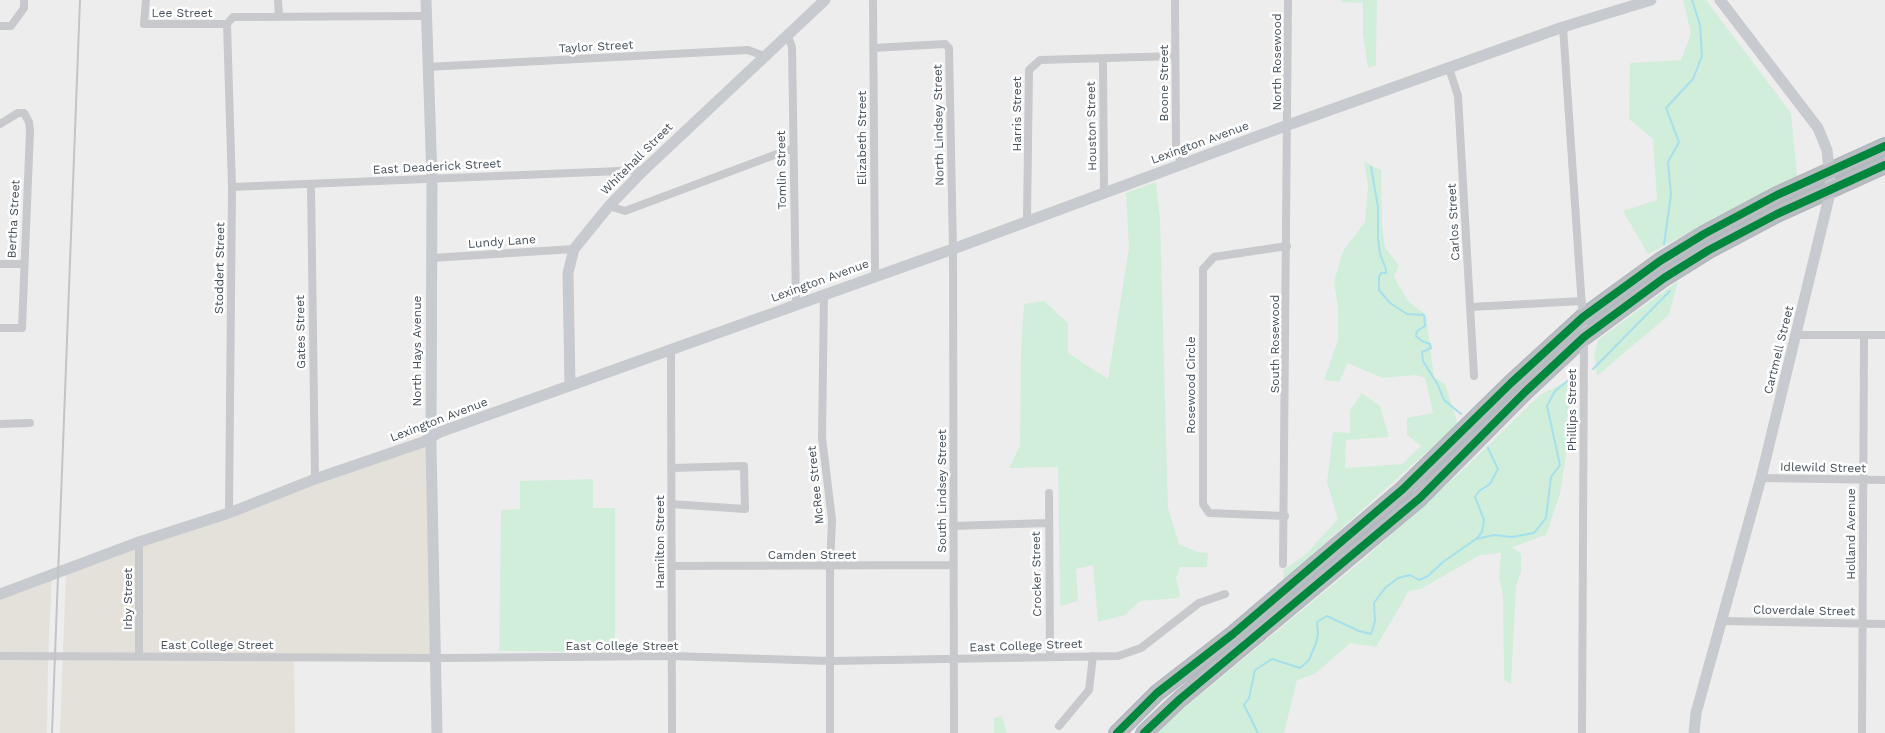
<!DOCTYPE html>
<html>
<head>
<meta charset="utf-8">
<style>
  body { margin:0 }
  canvas { display:block; background:#eeeded }
</style>
</head>
<body>
<canvas width="1885" height="733"></canvas>
<script>
const ctx = document.querySelector('canvas').getContext('2d');
ctx.lineJoin = 'round';
function paint(path, color) {
  ctx.fillStyle = color;
  ctx.fill(path, 'evenodd');
}
function shape(rows) {
  const path = new Path2D();
  for (const r of rows) {
    path.moveTo(r[0], r[1]);
    for (let i = 2; i < r.length; i += 2) path.lineTo(r[i], r[i + 1]);
  }
  return path;
}
function stroke(path, color, width, dash) {
  ctx.strokeStyle = color;
  ctx.lineWidth = width;
  ctx.lineCap = dash ? 'butt' : 'round';
  ctx.setLineDash(dash || []);
  ctx.stroke(path);
}
function drawText(font, color, halo, rows, align = 'center') {
  ctx.font = font + ' "Work Sans",sans-serif';
  ctx.lineWidth = 5;
  ctx.setLineDash([]);
  ctx.textBaseline = 'middle';
  ctx.strokeStyle = halo;
  ctx.fillStyle = color;
  for (const [text, x, y, turn = 0] of rows) {
    ctx.save();
    ctx.translate(x, y);
    ctx.rotate((+turn || 0) * Math.PI / 180);
    ctx.textAlign = isNaN(turn) ? turn : align;
    if (halo) ctx.strokeText(text, 0, 0);
    ctx.fillText(text, 0, 0);
    ctx.restore();
  }
}
const commercial = shape([
  [427,443,432,655,294,654,295,733,60,733,66,572],
  [52,577,48,660,47,733,0,733,0,597]
]);
const green = shape([
  [1341,0,1377,0,1376,65,1368,68,1363,34,1363,3,1341,2],
  [1683,0,1706,0,1791,113,1797,176,1648,254,1623,211,1657,200,1653,139,1629,119,1630,63,1681,60,1691,33],
  [1364,162,1381,170,1382,225,1385,247,1399,266,1394,277,1408,301,1426,315,1434,377,1445,384,1458,424,1284,580,1283,570,1305,555,1338,519,1327,482,1333,432,1350,433,1350,410,1362,393,1380,406,1389,437,1346,440,1345,468,1403,464,1421,446,1407,435,1407,418,1433,413,1425,378,1416,375,1382,378,1348,363,1339,382,1324,380,1338,340,1338,307,1334,282,1343,251,1365,222,1368,185],
  [1156,182,1160,218,1168,508,1179,544,1197,552,1208,553,1207,567,1180,567,1176,578,1180,595,1179,598,1140,601,1125,615,1098,622,1093,565,1076,569,1078,601,1060,606,1058,467,1009,468,1020,446,1021,351,1024,304,1044,301,1068,323,1068,353,1108,379,1129,248,1126,193],
  [1678,281,1669,315,1597,376,1594,353,1599,339],
  [1574,377,1571,384,1567,449,1560,494,1546,535,1512,547,1521,554,1521,572,1516,586,1511,684,1504,680,1503,596,1499,578,1501,553,1480,555,1421,589,1409,591,1376,647,1350,643,1315,674,1297,680,1284,733,1154,733,1364,559,1463,470,1540,395],
  [593,479,593,508,615,508,615,652,499,651,501,510,520,509,520,481],
  [1002,716,1007,733,994,733,994,718]
]);
const stream = shape([
  [1371,167,1378,207,1378,239,1380,254,1386,269,1386,273,1381,273,1379,277,1379,290,1390,303,1407,314,1424,315,1425,326,1417,331,1416,336,1422,341,1430,344,1431,348,1422,352,1423,361,1438,385,1444,400,1461,414],
  [1664,244,1671,195,1668,162,1679,142,1666,108,1693,79,1702,56,1700,25,1692,0],
  [1593,369,1670,291],
  [1476,539,1482,532,1484,520,1475,497,1479,491,1490,484,1498,469,1488,448],
  [1258,733,1244,705,1249,698,1255,670,1272,659,1300,668,1309,660,1316,643,1318,634,1317,622,1327,616,1359,631,1371,634,1375,621,1374,603,1385,588,1398,578,1410,575,1419,580,1428,576,1443,562,1476,539,1494,535,1512,537,1534,533,1546,518,1551,477,1560,465,1547,406,1555,391,1573,377]
]);
const street = shape([
  [146,0,144,24,227,24,233,17,426,16],
  [278,0,279,17],
  [873,0,875,275],
  [1175,0,1176,144,1181,165],
  [227,24,232,187,229,513],
  [0,26,11,26,24,8,24,0],
  [1563,27,1584,337,1582,733],
  [788,36,792,47,796,304],
  [873,48,945,44,949,48,953,249,954,733],
  [1103,59,1104,193],
  [427,67,748,50,764,56],
  [1449,68,1458,96,1474,376],
  [0,124,18,113,24,113,29,122,30,131,22,328,0,328],
  [311,184,315,479],
  [232,187,644,170],
  [609,206,625,211,793,148],
  [1027,219,1029,70,1040,60,1175,56],
  [432,258,574,249],
  [0,264,23,264],
  [824,295,822,437,832,520,830,566,830,733],
  [1471,307,1582,301],
  [1797,335,1885,335],
  [671,350,672,733],
  [0,424,30,423],
  [671,468,744,466,745,509,671,504],
  [1761,478,1885,480],
  [1049,493,1050,656],
  [1285,516,1209,513,1203,504,1203,269,1214,257,1287,246],
  [953,526,1048,523],
  [1283,564,1288,0],
  [671,566,954,565],
  [1722,621,1885,624],
  [0,656,443,658,672,656,830,661,1118,656,1141,648,1199,603,1225,594],
  [139,656,139,542],
  [1059,726,1089,690,1093,656],
  [1862,733,1864,335]
]);
const secondary = shape([
  [426,0,432,178,431,446,437,733],
  [570,385,568,273,574,249,609,206,644,170,825,0],
  [0,594,139,542,229,513,315,479,423,442,440,432,953,249,1288,125,1563,27,1651,0],
  [1694,733,1696,713,1761,478,1831,189,1827,150,1818,128,1720,0]
]);
const highway = shape([
  [1117,733,1157,693,1233,634,1403,489,1511,383,1583,317,1660,261,1704,234,1777,195,1885,146],
  [1144,733,1180,699,1420,498,1525,392,1584,337,1664,278,1709,250,1777,214,1885,165]
]);
const rail = shape([
  [52,733,80,0]
]);
const cycleway = shape([
  [1117,733,1157,693,1233,634,1403,489,1511,383,1583,317,1660,261,1704,234,1777,195,1885,146],
  [1144,733,1180,699,1420,498,1525,392,1584,337,1664,278,1709,250,1777,214,1885,165]
]);
const streetNames = [
  ["Lee Street",182,13],
  ["Taylor Street",596,47,-3],
  ["North Rosewood",1277,62,-90],
  ["Boone Street",1164,83,-90],
  ["Harris Street",1017,114,-90],
  ["North Lindsey Street",939,125,-91],
  ["Houston Street",1092,126,-91],
  ["Elizabeth Street",862,138,-90],
  ["Lexington Avenue",1200,143,-20],
  ["Whitehall Street",637,159,-45],
  ["East Deaderick Street",437,167,-3],
  ["Tomlin Street",782,170,-91],
  ["Bertha Street",14,219,-87],
  ["Carlos Street",1454,222,-93],
  ["Lundy Lane",502,242,-4],
  ["Stoddert Street",220,268,-89],
  ["Lexington Avenue",820,281,-20],
  ["Gates Street",301,332,-91],
  ["South Rosewood",1275,344,-90],
  ["Cartmell Street",1779,350,-76],
  ["North Hays Avenue",417,351,-90],
  ["Rosewood Circle",1191,385,-90],
  ["Phillips Street",1572,410,-90],
  ["Lexington Avenue",439,420,-21],
  ["Idlewild Street",1823,468,1],
  ["McRee Street",816,485,-96],
  ["South Lindsey Street",942,491,-90],
  ["Holland Avenue",1851,534,-90],
  ["Hamilton Street",660,542,-90],
  ["Camden Street",812,555],
  ["Crocker Street",1037,574,-91],
  ["Irby Street",128,599,-90],
  ["Cloverdale Street",1804,611,1],
  ["East College Street",217,645],
  ["East College Street",622,646],
  ["East College Street",1026,646,-2]
];
paint(commercial, '#e3e1da');
paint(green, '#d1eedb');
stroke(stream, '#a5e0ec', 2);
stroke(highway, '#b3b8bd', 18);
stroke(street, '#c7c9cc', 8);
stroke(secondary, '#c7cace', 11);
stroke(highway, '#b8bdc2', 15);
stroke(rail, '#c2c4c6', 2);
stroke(cycleway, '#00873e', 8);
drawText('12px', '#45505a', '#fff', streetNames);
</script>
</body>
</html>
